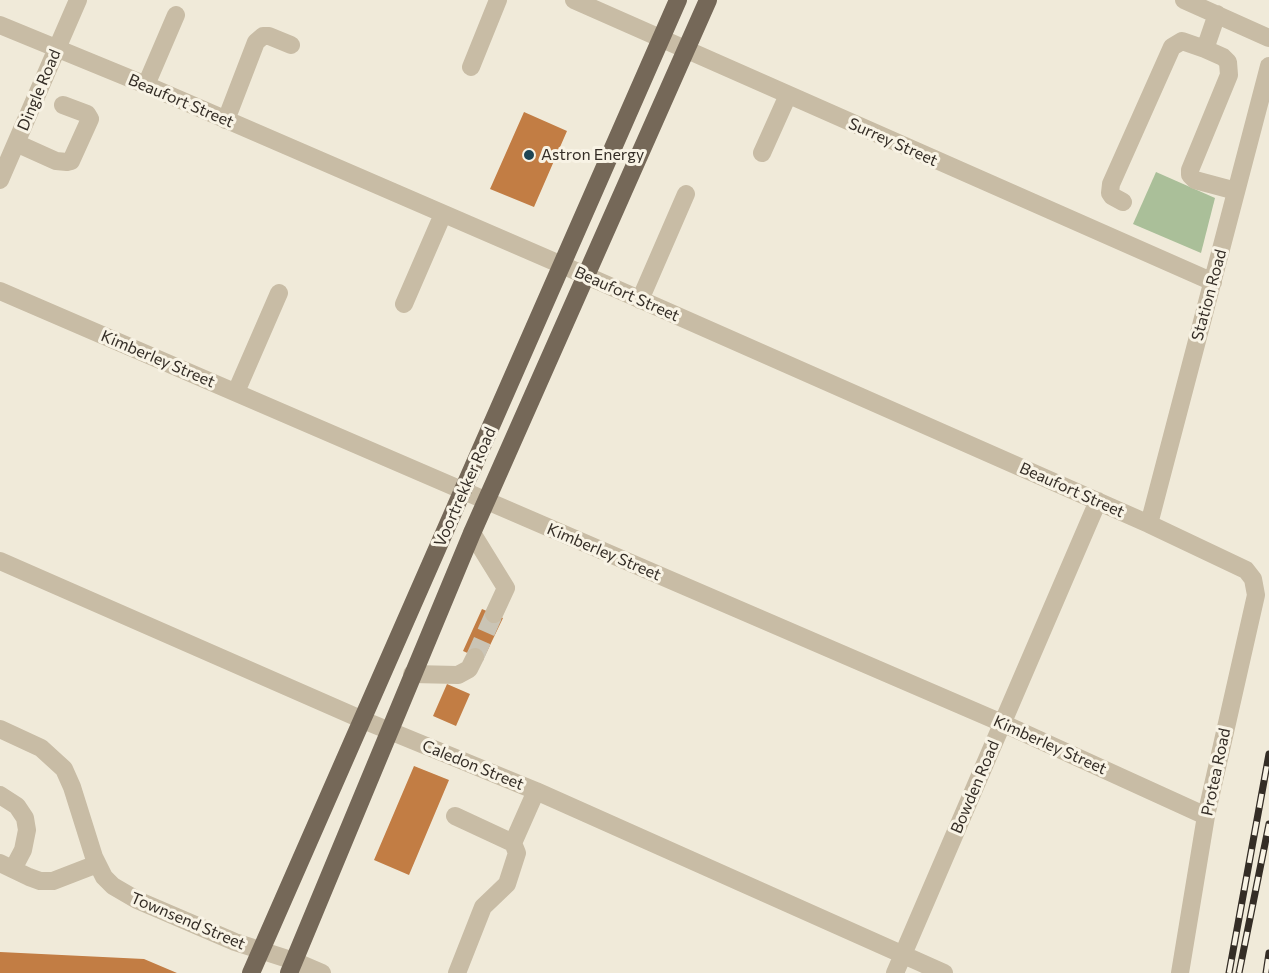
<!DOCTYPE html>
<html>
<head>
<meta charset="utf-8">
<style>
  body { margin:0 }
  canvas { display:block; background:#f0ead9 }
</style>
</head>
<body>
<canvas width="1269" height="973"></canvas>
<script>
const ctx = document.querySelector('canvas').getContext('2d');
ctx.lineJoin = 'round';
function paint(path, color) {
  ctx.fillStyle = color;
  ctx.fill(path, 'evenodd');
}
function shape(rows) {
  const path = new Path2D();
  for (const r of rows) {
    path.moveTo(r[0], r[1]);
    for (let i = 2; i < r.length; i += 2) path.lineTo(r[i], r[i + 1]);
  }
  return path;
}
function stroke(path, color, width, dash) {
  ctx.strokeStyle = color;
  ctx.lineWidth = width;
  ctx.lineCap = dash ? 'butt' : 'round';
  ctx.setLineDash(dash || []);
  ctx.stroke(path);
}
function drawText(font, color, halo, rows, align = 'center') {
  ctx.font = font + ' Commissioner,sans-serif';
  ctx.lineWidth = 6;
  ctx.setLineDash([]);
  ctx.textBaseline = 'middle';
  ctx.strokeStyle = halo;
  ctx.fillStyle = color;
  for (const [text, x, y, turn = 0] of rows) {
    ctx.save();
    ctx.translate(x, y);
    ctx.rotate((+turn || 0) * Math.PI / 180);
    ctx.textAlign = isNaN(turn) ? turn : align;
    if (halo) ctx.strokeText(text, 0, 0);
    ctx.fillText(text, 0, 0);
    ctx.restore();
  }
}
const green = shape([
  [1156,172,1215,198,1201,253,1133,224]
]);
const building = shape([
  [524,112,567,131,534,207,490,189],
  [482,609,503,618,483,660,463,651],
  [447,684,470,694,456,726,433,716],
  [414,766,449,780,409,875,374,860],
  [0,952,144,959,177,973,0,973]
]);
const minorTunnel = shape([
  [475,657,494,614]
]);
const minor = shape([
  [574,0,1213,282],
  [1184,0,1269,38],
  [0,25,146,85,562,265,1149,524,1246,570,1253,579,1256,595,1206,816,1180,973],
  [1205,49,1223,57,1228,62,1229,75,1190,170,1190,175,1195,180,1236,191],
  [471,67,498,0],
  [146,85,176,15],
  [226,120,256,42,263,36,269,36,291,45],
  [16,143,56,161,67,162,71,161,90,119,87,114,63,105],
  [762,153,788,95],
  [0,180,78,0],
  [1123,202,1112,196,1110,193,1111,184,1172,47,1182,41,1205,49,1217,14],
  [0,291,1002,723,1206,816],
  [640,300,686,194],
  [404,304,443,214],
  [236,392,279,293],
  [1149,524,1269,66],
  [472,533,506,588,494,614],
  [0,561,363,720,536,791,944,973],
  [412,674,458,675,469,669,475,657],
  [0,729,41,748,64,769,72,787,94,857,104,877,113,886,137,900,235,942,294,961,322,973],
  [0,795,17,806,25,818,27,830,23,850,13,869],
  [455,816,513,843,536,791],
  [0,863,29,877,40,881,53,881,97,864],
  [457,973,483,907,507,884,517,853,513,843],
  [895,973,1098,501]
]);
const major = shape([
  [251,973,678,0],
  [289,973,472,533,708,0]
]);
const rail = shape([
  [1229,973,1269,754],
  [1239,973,1269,824],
  [1266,973,1269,953]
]);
const markers = [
  [529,155,6,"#1d4554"]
];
const streetNames = [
  ["Dingle Road",39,90,-67],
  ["Beaufort Street",181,101,23],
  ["Surrey Street",893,142,24],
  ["Beaufort Street",627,294,24],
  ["Station Road",1209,295,-75],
  ["Kimberley Street",158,359,23],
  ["Voortrekker Road",465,487,-66],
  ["Beaufort Street",1072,490,24],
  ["Kimberley Street",604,552,23],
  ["Kimberley Street",1050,745,24],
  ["Caledon Street",473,765,22],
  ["Protea Road",1216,772,-78],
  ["Bowden Road",975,787,-67],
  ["Townsend Street",188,921,23]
];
const poiNames = [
  ["Astron Energy",541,155]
];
paint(green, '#aabf99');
paint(building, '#c27d44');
stroke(minorTunnel, '#cac4b5', 18, [18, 9]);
stroke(minor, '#c8bca5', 18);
stroke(major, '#756858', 18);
stroke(rail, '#342d26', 7);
stroke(rail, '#f8f3e5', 4.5, [14]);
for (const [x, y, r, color] of markers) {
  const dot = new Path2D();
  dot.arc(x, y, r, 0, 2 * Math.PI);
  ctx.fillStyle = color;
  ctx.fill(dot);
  stroke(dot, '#f8f3e5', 2);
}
drawText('16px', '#342d26', '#f8f3e5', streetNames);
drawText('16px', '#342d26', '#f8f3e5', poiNames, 'left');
</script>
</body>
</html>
